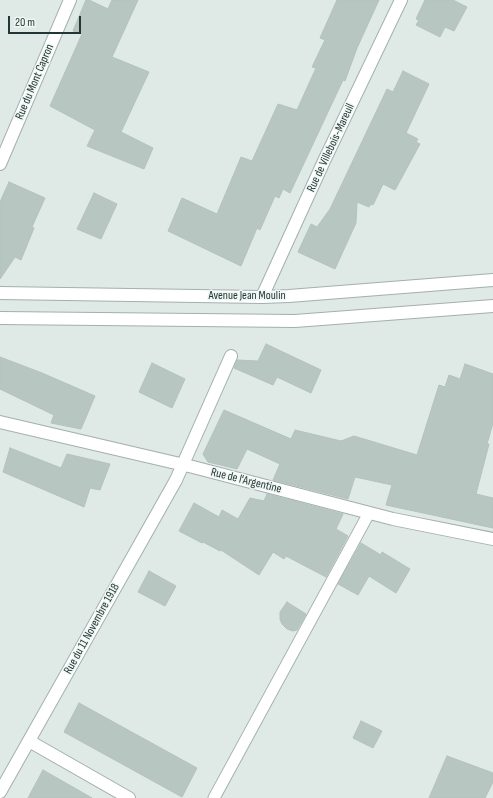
<!DOCTYPE html>
<html>
<head>
<meta charset="utf-8">
<style>
  body { margin:0 }
  #map { position:relative; width:493px; height:798px; overflow:hidden; background:#dfe9e6; font-family:"Sofia Sans Condensed",sans-serif }
  canvas { display:block }
  .scale { position:absolute; left:8px; top:16px; width:73px; height:18px; box-sizing:border-box; border:2px solid #223735; border-top:0; padding-left:5px; font-size:12px; line-height:14px; white-space:nowrap; color:#223735; -webkit-text-stroke:3px #eff6f3; paint-order:stroke }
</style>
</head>
<body>
<div id="map">
<canvas width="493" height="798"></canvas>
<div class="scale">20 m</div>
</div>
<script>
const ctx = document.querySelector('canvas').getContext('2d');
ctx.lineJoin = 'round';
function paint(path, color) {
  ctx.fillStyle = color;
  ctx.fill(path, 'evenodd');
}
function shape(rows) {
  const path = new Path2D();
  for (const r of rows) {
    path.moveTo(r[0], r[1]);
    for (let i = 2; i < r.length; i += 2) path.lineTo(r[i], r[i + 1]);
  }
  return path;
}
function stroke(path, color, width, dash) {
  ctx.strokeStyle = color;
  ctx.lineWidth = width;
  ctx.lineCap = dash ? 'butt' : 'round';
  ctx.setLineDash(dash || []);
  ctx.stroke(path);
}
function drawText(font, color, halo, rows, align = 'center') {
  ctx.font = font + ' "Sofia Sans Condensed",sans-serif';
  ctx.lineWidth = 3;
  ctx.setLineDash([]);
  ctx.textBaseline = 'middle';
  ctx.strokeStyle = halo;
  ctx.fillStyle = color;
  for (const [text, x, y, turn = 0] of rows) {
    ctx.save();
    ctx.translate(x, y);
    ctx.rotate((+turn || 0) * Math.PI / 180);
    ctx.textAlign = isNaN(turn) ? turn : align;
    if (halo) ctx.strokeText(text, 0, 0);
    ctx.fillText(text, 0, 0);
    ctx.restore();
  }
}
const building = shape([
  [86,0,89,0,108,9,112,0,138,0,112,57,149,72,121,132,153,148,144,169,87,146,95,130,50,106,82,34,73,31,86,0],
  [337,0,379,0,357,48,345,81,343,80,290,193,283,189,279,198,275,196,260,230,257,228,241,266,168,231,182,198,217,214,241,157,252,161,278,104,297,110,316,68,312,67,325,40,320,38,337,0],
  [425,0,453,0,467,7,454,31,445,27,440,37,416,25,419,20,416,19,425,0],
  [403,71,429,84,406,133,418,139,416,142,420,144,395,190,383,184,373,205,371,204,369,207,357,202,356,223,335,269,298,252,311,224,317,227,330,209,387,89,393,92,403,71],
  [9,182,45,198,32,227,34,228,21,260,15,257,0,279,0,202,9,182],
  [94,193,117,204,101,239,77,229,94,193],
  [266,344,321,370,311,393,277,377,273,385,234,368,237,360,258,361,266,344],
  [0,357,42,373,95,396,81,429,51,423,54,415,0,389,0,357],
  [152,363,185,379,172,408,139,392,152,363],
  [465,364,493,374,493,423,487,444,489,444,476,494,493,498,493,528,386,505,392,485,355,477,348,499,273,480,280,464,247,449,237,469,208,462,203,454,224,410,291,439,295,430,341,441,354,436,417,455,439,385,445,387,449,375,460,379,465,364],
  [10,448,61,468,67,454,110,464,100,490,90,488,84,507,3,472,10,448],
  [267,494,343,514,336,529,348,536,326,577,286,556,284,559,273,552,259,575,221,550,220,551,203,542,202,543,179,531,194,503,219,517,222,510,238,519,250,498,264,501,267,494],
  [361,543,381,555,382,552,410,569,396,593,369,576,358,595,338,584,361,543],
  [149,571,176,586,165,606,138,592,149,571],
  [287,602,306,614,297,630,293,631,287,629,282,624,280,619,280,612,287,602],
  [79,703,197,768,182,797,64,732,79,703],
  [361,721,382,731,373,748,353,738,361,721],
  [447,756,493,773,493,782,485,798,429,798,447,756],
  [43,770,92,798,28,798,43,770]
]);
const service = shape([
  [214,798,369,513]
]);
const minor = shape([
  [0,164,70,0],
  [262,297,324,161,401,0],
  [0,422,193,467,393,519,493,539],
  [29,741,129,798],
  [0,792,176,480,231,356]
]);
const tertiary = shape([
  [0,293,262,297,289,296,493,280],
  [0,318,295,321,493,306]
]);
const streetNames = [
  ["Rue du Mont Capron",35,82,-67],
  ["Rue de Villebois-Mareuil",331,148,-65],
  ["Avenue Jean Moulin",247,296],
  ["Rue de l'Argentine",246,481,14],
  ["Rue du 11 Novembre 1918",92,629,-61]
];
paint(building, '#b8c6c2');
stroke(building, '#b2c2be', 1);
stroke(service, '#a3b0ad', 13);
stroke(minor, '#a3b0ad', 14);
stroke(tertiary, '#a3b0ad', 14);
stroke(service, '#fff', 11);
stroke(minor, '#fff', 12);
stroke(tertiary, '#fff', 12);
drawText('12px', '#223735', '#eff6f3', streetNames);
</script>
</body>
</html>
